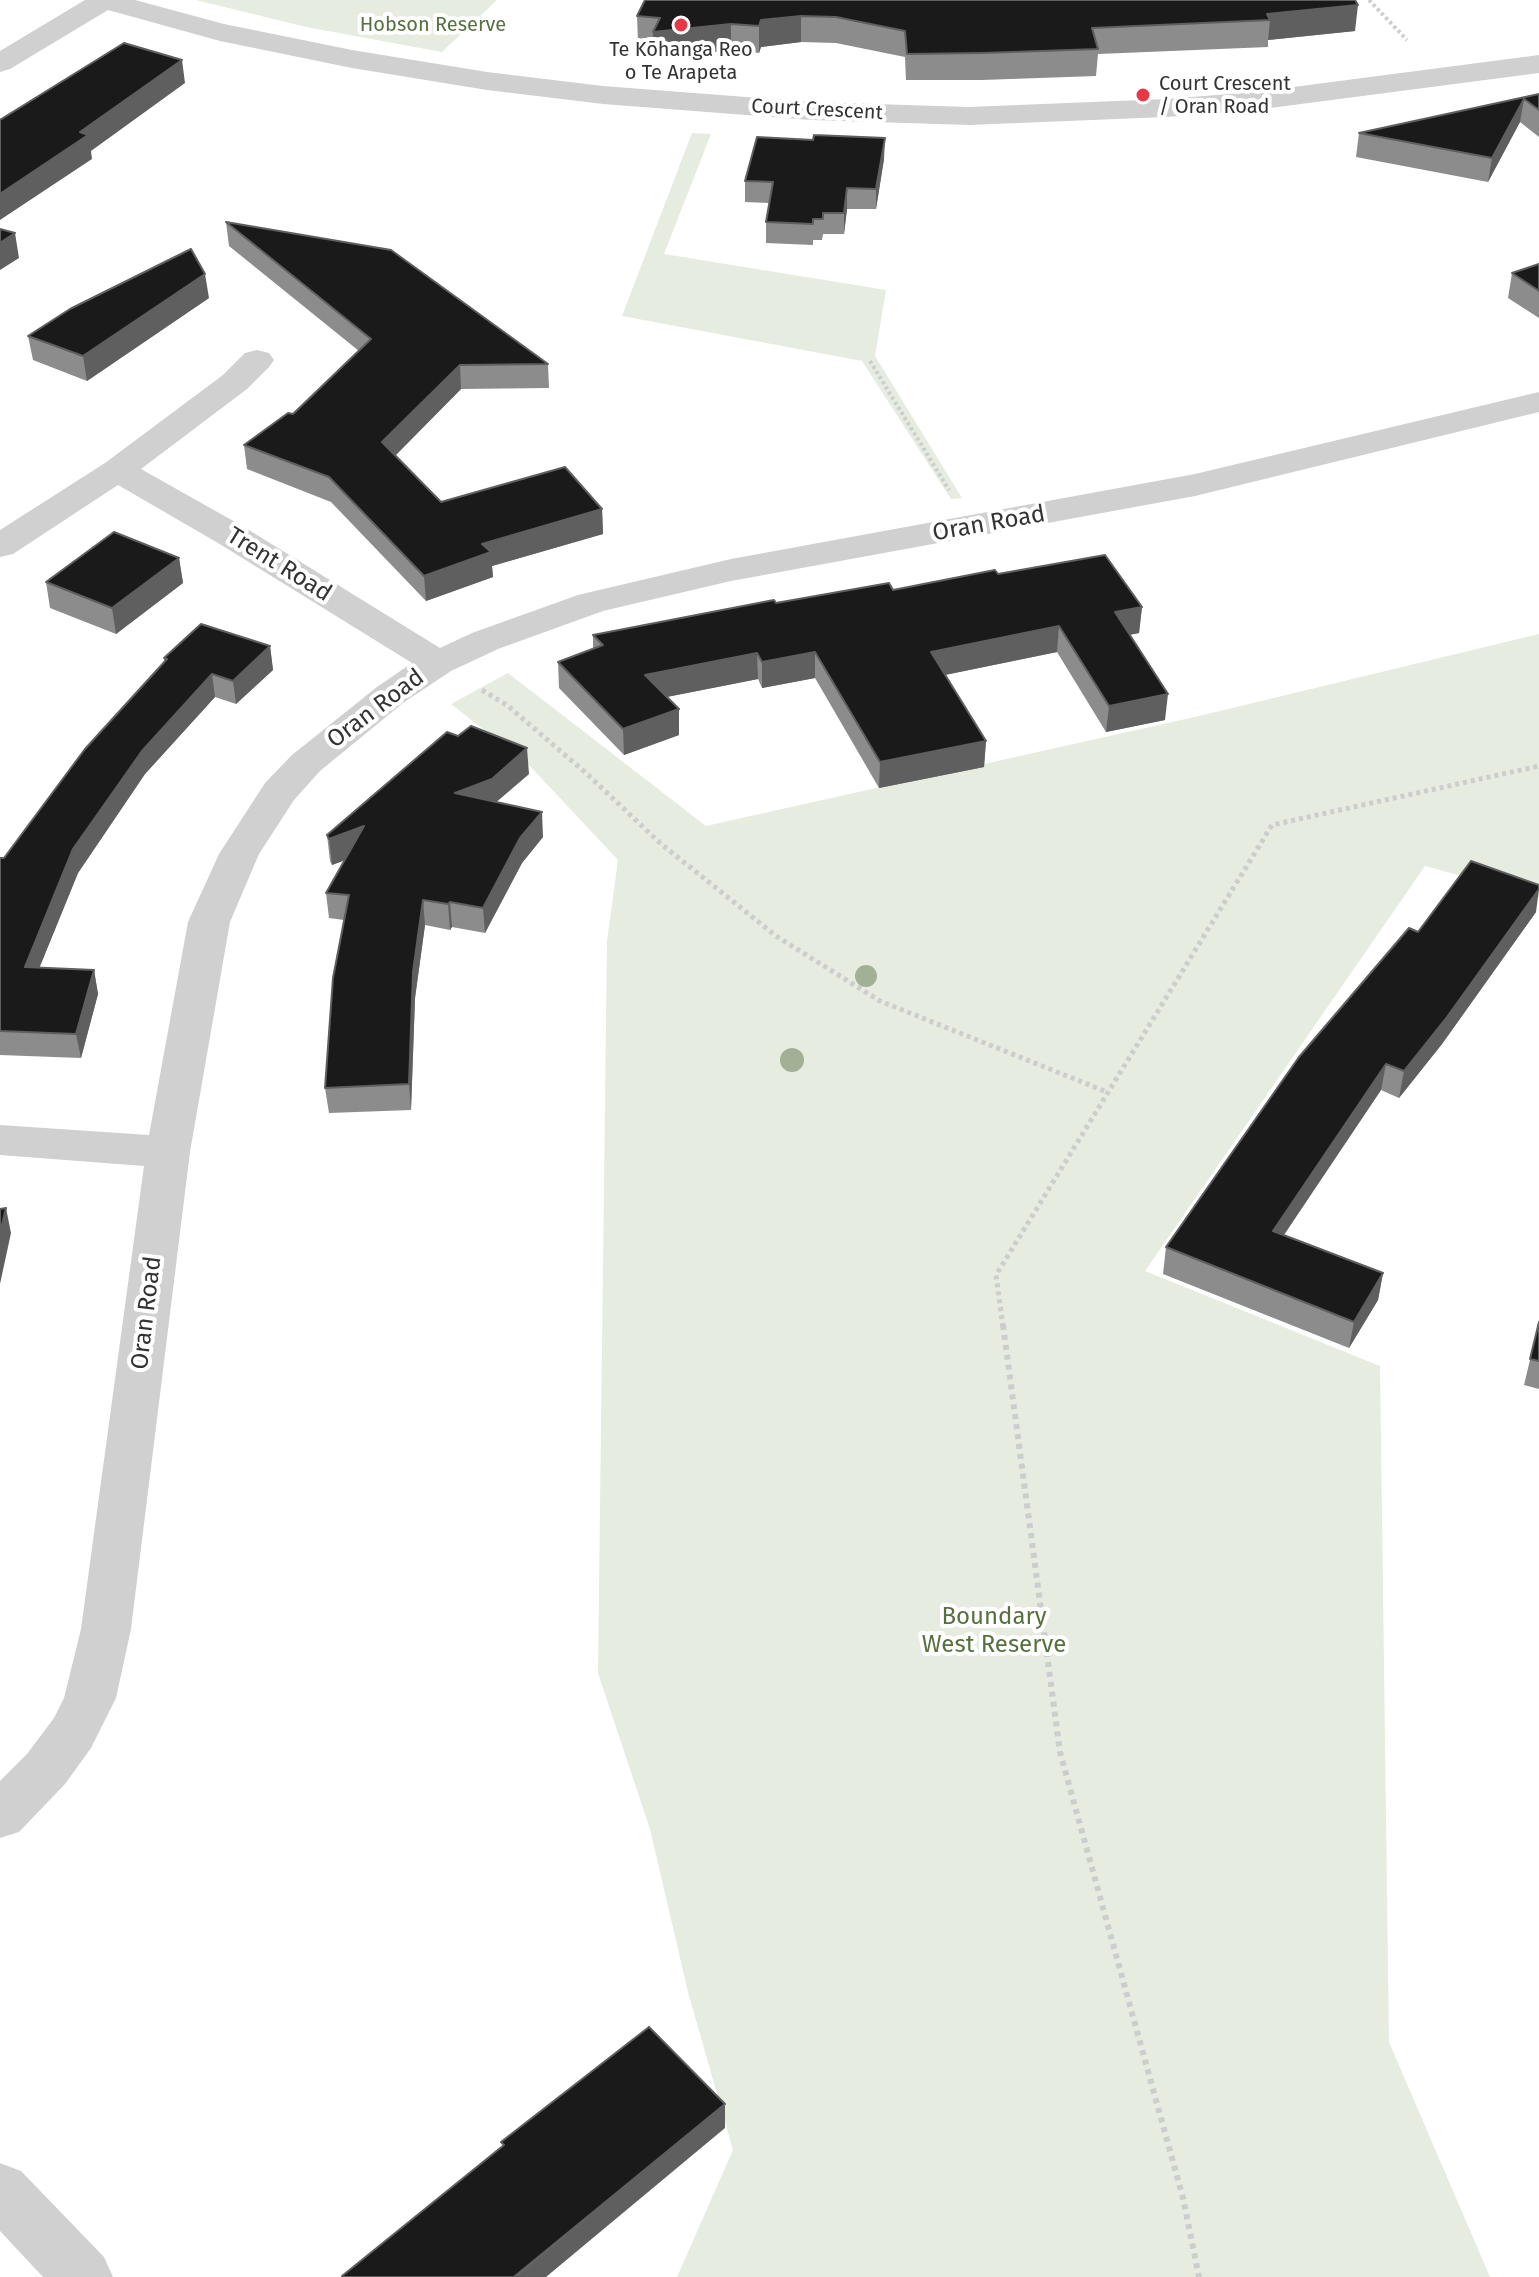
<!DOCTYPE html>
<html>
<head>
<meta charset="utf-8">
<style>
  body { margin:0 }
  canvas { display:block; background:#fff }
</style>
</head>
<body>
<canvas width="1539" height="2277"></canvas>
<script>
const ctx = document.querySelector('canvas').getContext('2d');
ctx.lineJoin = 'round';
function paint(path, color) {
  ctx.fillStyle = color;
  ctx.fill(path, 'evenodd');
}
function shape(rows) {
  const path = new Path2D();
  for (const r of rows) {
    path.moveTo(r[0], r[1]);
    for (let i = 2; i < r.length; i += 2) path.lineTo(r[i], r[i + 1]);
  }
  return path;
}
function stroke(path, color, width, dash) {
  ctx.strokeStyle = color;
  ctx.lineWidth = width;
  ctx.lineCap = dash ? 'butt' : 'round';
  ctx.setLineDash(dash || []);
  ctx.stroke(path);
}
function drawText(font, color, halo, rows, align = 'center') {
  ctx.font = font + ' "Fira Sans",sans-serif';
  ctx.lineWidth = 8;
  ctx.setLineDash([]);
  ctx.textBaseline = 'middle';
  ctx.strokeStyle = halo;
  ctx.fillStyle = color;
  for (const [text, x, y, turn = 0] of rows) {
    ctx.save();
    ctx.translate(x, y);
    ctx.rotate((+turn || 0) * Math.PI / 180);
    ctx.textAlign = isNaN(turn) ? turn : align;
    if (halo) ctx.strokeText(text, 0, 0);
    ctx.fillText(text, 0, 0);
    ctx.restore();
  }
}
const green = shape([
  [196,0,497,0,442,52,306,27],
  [692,133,711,134,664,254,886,290,875,356,962,498,951,499,862,361,622,316],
  [1539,634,1539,897,1425,866,1145,1271,1380,1366,1389,2042,1490,2277,677,2277,733,2150,688,1992,650,1829,598,1673,607,941,618,860,529,765,451,704,508,673,706,826,1199,716]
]);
const pathFar2 = shape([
  [1369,0,1407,40],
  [870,361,949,490]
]);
const pathFar1 = shape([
  [482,690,508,706,586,773,660,843,776,936,880,1001,1107,1092],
  [1003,1327,996,1275,1272,825,1539,766]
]);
const path = shape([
  [1003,1325,1060,1752,1183,2198,1199,2277]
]);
const minor = shape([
  [85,0,135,0,224,24,352,50,487,72,603,86,811,102,969,107,1166,99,1255,92,1539,55,1539,73,1255,110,1166,117,969,125,811,120,603,104,487,90,352,68,220,41,108,10,10,69,0,72,0,51,85,0],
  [257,350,269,353,274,360,269,367,247,389,141,469,244,527,440,648,472,633,578,595,731,559,1195,474,1539,392,1539,412,1195,496,731,581,603,611,498,649,451,671,403,703,320,771,294,800,259,854,230,922,190,1152,131,1629,116,1698,91,1748,65,1784,19,1832,0,1838,0,1781,27,1754,54,1718,64,1698,81,1629,144,1166,0,1155,0,1125,149,1135,188,922,219,854,265,783,292,755,377,687,412,663,218,543,118,485,13,554,0,557,0,530,105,463,223,375,245,353,257,350]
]);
const tertiary = shape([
  [0,2163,21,2171,104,2257,113,2277,43,2277,0,2231,0,2163]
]);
const trees = [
  [866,976,11],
  [792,1060,12]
];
const wall = shape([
  [1355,0,1355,31,1268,40,1268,47,1098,54,1096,76,982,80,906,80,905,57,836,43,801,42,761,47,759,53,731,50,654,59,654,44,638,42,637,16],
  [1539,94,1539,137,1520,122,1488,182,1356,157,1359,133],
  [884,159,876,209,847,209,844,234,823,234,822,240,813,240,813,245,766,243,766,222,769,203,745,202,745,181],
  [226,222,548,364,549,388,461,389,395,456,441,502,602,509,603,534,492,566,493,577,426,601,331,502,247,469,244,445,293,414,359,351,229,246],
  [1539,264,1539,318,1508,298,1512,273],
  [209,298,87,381,33,360,28,336],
  [179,558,183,583,116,634,50,608,46,582],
  [998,574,1142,607,1139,633,1129,635,1165,720,1106,732,1057,652,945,675,986,741,984,767,879,788,815,678,762,688,758,679,667,697,679,735,624,755,559,688,558,662,593,649,593,635,776,603,893,590],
  [270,646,273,670,236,704,215,697,145,774,78,873,39,968,94,970,98,994,81,1058,0,1055,0,858,4,858,164,662,164,658],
  [529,774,496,802,543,837,522,863,485,933,452,927,450,930,425,925,415,998,411,1110,329,1113,325,1088,344,920,329,918,326,893,345,860,332,865,330,861,327,835],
  [1536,912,1442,1044,1399,1098,1381,1090,1284,1235,1383,1273,1378,1300,1349,1348,1163,1274,1166,1247,1418,932],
  [1539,1322,1539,1389,1524,1385]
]);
const shadedWall = shape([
  [1358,5,1355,31,1268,40,1270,20,1267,14],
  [801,16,801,42,761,47,759,53,759,26,761,20],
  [731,24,731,50,654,59,653,32],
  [182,60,185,83,91,151,92,159,0,220,0,194,80,132],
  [1524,99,1520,122,1488,182,1492,158],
  [885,138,884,159,876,209,876,189],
  [847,188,847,209,844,234,844,213],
  [15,233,19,258,0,270,0,243],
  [205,274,209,298,87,381,83,356],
  [460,365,461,389,384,467,382,442],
  [602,509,603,534,492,566,493,577,426,601,424,576,482,544],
  [179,558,183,583,116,634,112,608],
  [1142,607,1139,633,1113,638,1115,612],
  [1059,626,1057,652,930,678,931,652],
  [270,646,273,670,236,704,233,681],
  [815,652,815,678,762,688,762,662],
  [757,653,758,679,646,701,645,675],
  [212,674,215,697,145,774,78,873,30,991,25,967,73,849,142,751],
  [1168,694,1165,720,1106,732,1109,706],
  [679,709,679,735,624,755,623,729],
  [986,741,984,767,879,788,880,762],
  [527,748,529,774,494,804,455,793],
  [542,812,543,837,522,863,485,933,483,908,520,838],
  [364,826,367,852,332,865,329,839],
  [1539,889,1536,912,1442,1044,1399,1098,1404,1071],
  [423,900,425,925,415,998,411,1110,409,1084,413,972],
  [450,902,452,927,450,930,448,904],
  [94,970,98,994,81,1058,76,1034],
  [1386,1064,1381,1090,1269,1257,1273,1231],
  [6,1208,11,1233,0,1284,0,1234],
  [1383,1273,1378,1300,1349,1348,1354,1322],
  [725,2104,725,2128,546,2277,515,2277]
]);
const building = shape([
  [645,0,1355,0,1358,5,1267,14,1270,20,1092,28,1098,49,983,53,907,54,905,31,836,17,801,16,761,20,759,26,731,24,653,32,660,18,637,16,645,0],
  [124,43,182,60,80,132,88,135,0,194,0,120,124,43],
  [1539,94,1539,110,1524,99,1492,158,1359,133,1539,94],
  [814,135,885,138,876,189,847,188,844,213,823,213,823,219,813,219,813,224,766,222,773,182,745,181,757,137,813,140,814,135],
  [226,222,391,250,548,364,460,365,382,442,441,502,565,467,602,509,482,544,491,552,424,576,329,477,244,445,288,413,293,414,371,339,226,222],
  [0,229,15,233,0,243,0,229],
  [191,249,205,274,83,356,28,336,70,309,191,249],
  [1539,264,1539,291,1512,273,1539,264],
  [114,532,179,558,112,608,46,582,114,532],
  [1105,555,1142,607,1115,612,1168,694,1109,706,1059,626,931,652,986,741,880,762,815,652,762,662,757,653,645,675,679,709,623,729,558,662,603,645,593,635,774,600,776,603,889,583,893,590,995,570,998,574,1105,555],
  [201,624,270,646,233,681,212,674,142,751,73,849,25,967,94,970,76,1034,0,1031,0,858,4,858,85,749,167,659,164,658,201,624],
  [471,726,527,748,492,779,455,793,542,812,520,838,483,908,450,902,448,904,423,900,413,972,409,1084,325,1088,333,978,349,895,326,893,364,826,329,839,327,835,447,732,458,736,471,726],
  [1471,861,1539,885,1539,889,1447,1017,1404,1071,1386,1064,1273,1231,1383,1273,1354,1322,1166,1247,1299,1057,1409,928,1418,932,1471,861],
  [6,1208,0,1234,0,1209,6,1208],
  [1539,1322,1539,1361,1530,1359,1539,1322],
  [649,2027,725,2104,515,2276,516,2277,343,2277,342,2276,504,2145,501,2142,649,2027]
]);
const markers = [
  [681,25,8,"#e63946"],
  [1143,95,8,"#e63946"]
];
const farParknames = [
  ["Hobson Reserve",433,25]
];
const farPoinames = [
  ["Te Kōhanga Reo",681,50],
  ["o Te Arapeta",681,73],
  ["Court Crescent",1159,84,"left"],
  ["/ Oran Road",1159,107,"left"]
];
const farStreetnames = [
  ["Court Crescent",817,110,3]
];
const streetNames = [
  ["Oran Road",989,524,-10],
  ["Trent Road",279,565,32],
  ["Oran Road",376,709,-37],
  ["Oran Road",147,1313,-83]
];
const parkNames = [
  ["Boundary",994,1617],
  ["West Reserve",994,1645]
];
paint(green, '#e6ecdf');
stroke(pathFar2, '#cdcdcd', 4, [3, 3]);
stroke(pathFar1, '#cdcdcd', 5, [4, 4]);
stroke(path, '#cdcdcd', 6, [5, 5]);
paint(minor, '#d0d0d0');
paint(tertiary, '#d0d0d0');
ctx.fillStyle = '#a2b095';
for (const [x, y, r] of trees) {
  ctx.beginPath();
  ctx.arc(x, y, r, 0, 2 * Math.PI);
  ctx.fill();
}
paint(wall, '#8c8c8c');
paint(shadedWall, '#5f5f5f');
paint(building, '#1a1a1a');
stroke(building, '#5f5f5f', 2);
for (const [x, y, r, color] of markers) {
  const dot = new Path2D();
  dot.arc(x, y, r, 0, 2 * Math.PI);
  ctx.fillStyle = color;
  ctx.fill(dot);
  stroke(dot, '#fff', 3);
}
drawText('20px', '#56703f', '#fff', farParknames);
drawText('20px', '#333', '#fff', farPoinames);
drawText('20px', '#333', '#fff', farStreetnames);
drawText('24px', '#333', '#fff', streetNames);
drawText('24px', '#56703f', '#fff', parkNames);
</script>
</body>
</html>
